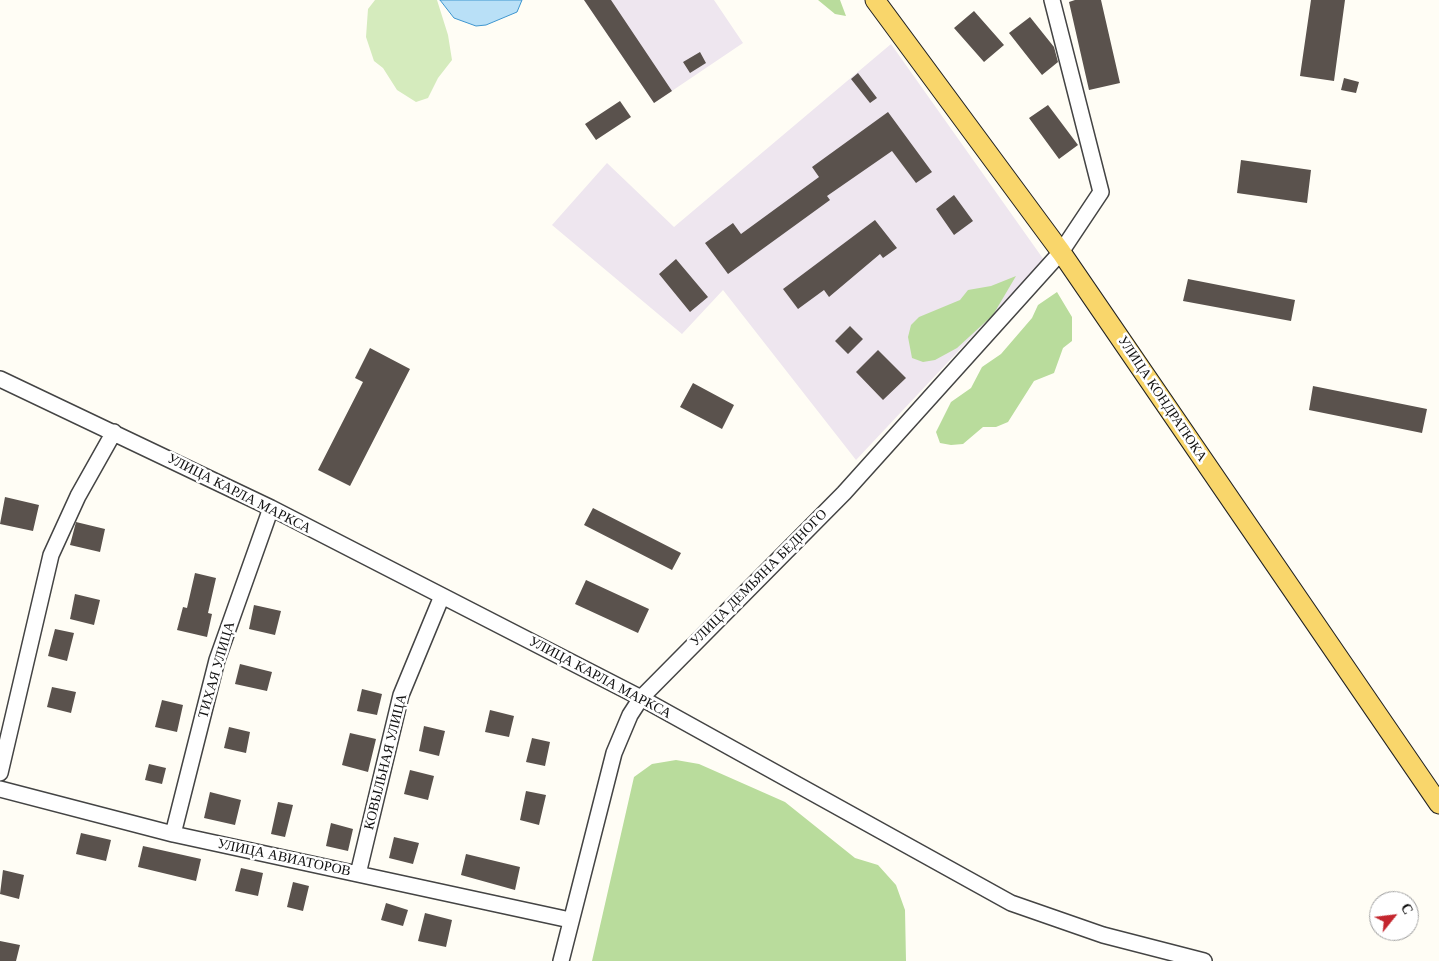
<!DOCTYPE html>
<html>
<head>
<meta charset="utf-8">
<style>
  body { margin:0 }
  #map { position:relative; width:1439px; height:961px; overflow:hidden; background:#fffdf5; font-family:Georgia,serif }
  canvas { display:block }
  .north { position:absolute; left:1369px; top:891px; width:50px; height:50px; box-sizing:border-box; background:#fff; border:1px solid #a0a0a0; border-radius:50%; rotate:61deg; font-size:14px; font-weight:700; line-height:20px; text-align:center; color:#111 }
  .north::after { content:''; display:block; margin:auto; width:18px; height:22px; background:#c4262e; clip-path:polygon(50% 0,100% 100%,50% 72%,0 100%) }
</style>
</head>
<body>
<div id="map">
<canvas width="1439" height="961"></canvas>
<div class="north">С</div>
</div>
<script>
const ctx = document.querySelector('canvas').getContext('2d');
ctx.lineJoin = 'round';
function paint(path, color) {
  ctx.fillStyle = color;
  ctx.fill(path, 'evenodd');
}
function shape(rows) {
  const path = new Path2D();
  for (const r of rows) {
    path.moveTo(r[0], r[1]);
    for (let i = 2; i < r.length; i += 2) path.lineTo(r[i], r[i + 1]);
  }
  return path;
}
function stroke(path, color, width, dash) {
  ctx.strokeStyle = color;
  ctx.lineWidth = width;
  ctx.lineCap = dash ? 'butt' : 'round';
  ctx.setLineDash(dash || []);
  ctx.stroke(path);
}
function drawText(font, color, halo, rows, align = 'center') {
  ctx.font = font + ' Georgia,serif';
  ctx.lineWidth = 5;
  ctx.setLineDash([]);
  ctx.textBaseline = 'middle';
  ctx.strokeStyle = halo;
  ctx.fillStyle = color;
  for (const [text, x, y, turn = 0] of rows) {
    ctx.save();
    ctx.translate(x, y);
    ctx.rotate((+turn || 0) * Math.PI / 180);
    ctx.textAlign = isNaN(turn) ? turn : align;
    if (halo) ctx.strokeText(text, 0, 0);
    ctx.fillText(text, 0, 0);
    ctx.restore();
  }
}
const industrial = shape([
  [584,0,714,0,743,43,654,103],
  [891,44,1044,260,856,460,723,290,682,334,552,225,607,163,674,227]
]);
const green = shape([
  [375,0,437,0,448,35,452,60,438,78,428,98,416,102,397,90,383,68,374,61,366,37,368,9]
]);
const forest = shape([
  [818,0,840,0,846,16,835,14],
  [1016,276,993,315,957,348,935,360,923,362,912,358,908,337,911,325,919,317,960,300,968,290,991,286],
  [1057,292,1072,317,1072,341,1063,348,1054,373,1034,381,1008,422,996,427,983,427,963,444,951,445,940,443,936,432,951,402,971,388,982,367,1001,354,1032,318,1038,305],
  [676,760,699,764,785,802,855,858,878,865,896,885,905,910,906,961,592,961,634,777,652,764]
]);
const water = shape([
  [440,0,522,0,517,12,486,25,476,26,454,18,440,0]
]);
const building = shape([
  [584,0,611,0,672,91,654,103],
  [1075,0,1101,0,1120,83,1089,90,1069,2],
  [1311,0,1345,0,1334,81,1300,76],
  [974,11,1004,45,984,62,954,28],
  [1030,17,1054,47,1058,62,1042,75,1009,33],
  [700,52,706,63,690,73,683,62],
  [858,73,877,98,870,103,851,79],
  [1344,78,1359,82,1356,93,1341,90],
  [620,101,631,117,596,140,585,124],
  [1048,105,1078,145,1059,159,1029,118],
  [888,112,932,172,916,183,892,151,827,196,830,200,728,274,705,243,733,223,741,234,819,177,812,167],
  [1241,160,1311,170,1307,203,1237,193],
  [954,195,973,221,954,235,936,209],
  [875,220,897,248,883,258,880,254,829,297,824,290,798,309,783,289],
  [676,259,708,297,690,312,659,274],
  [1188,279,1295,300,1291,321,1183,301],
  [850,326,863,339,848,354,835,341],
  [370,348,410,369,350,486,318,470,363,382,355,378],
  [878,350,906,378,883,400,856,372],
  [693,383,734,405,722,429,680,407],
  [1313,386,1427,409,1422,433,1309,410],
  [5,497,39,505,33,531,0,524],
  [593,508,681,553,672,570,584,525],
  [76,522,105,529,100,552,70,545],
  [195,573,216,578,208,613,212,614,207,637,177,630,183,607,187,608],
  [586,580,649,609,638,633,575,604],
  [75,594,100,600,94,625,70,619],
  [254,605,281,611,275,635,249,629],
  [55,629,74,633,67,661,48,656],
  [240,664,272,672,267,691,235,684],
  [52,687,76,692,71,713,47,707],
  [362,689,382,694,377,715,357,711],
  [162,700,183,705,177,732,155,727],
  [490,710,514,716,509,737,485,732],
  [424,726,445,731,439,756,419,751],
  [229,727,250,732,246,753,224,748],
  [350,733,376,739,368,772,342,765],
  [532,738,550,742,545,766,526,762],
  [149,764,166,768,162,784,145,780],
  [410,770,434,776,428,800,404,794],
  [526,791,546,795,539,825,520,820],
  [210,792,241,800,235,825,204,818],
  [278,802,293,805,285,837,271,834],
  [331,823,353,829,348,851,326,846],
  [81,833,111,840,106,861,76,854],
  [394,837,419,843,413,864,389,858],
  [143,846,201,859,196,881,138,867],
  [466,854,520,867,515,890,461,875],
  [241,868,263,873,258,896,235,891],
  [3,870,24,875,19,899,0,894],
  [293,882,309,886,303,911,287,907],
  [386,903,408,910,403,926,381,920],
  [425,913,452,920,446,947,418,941],
  [0,941,20,945,16,961,0,961]
]);
const minor = shape([
  [0,379,271,508,641,698,1011,903,1103,935,1204,961],
  [0,773,51,555,78,496,114,432],
  [0,789,173,834,570,920],
  [173,834,217,660,271,508],
  [358,874,401,695,442,596],
  [561,961,614,753,630,715,641,698,844,493,1061,252,1101,192,1052,0]
]);
const major = shape([
  [875,0,1061,252,1439,804]
]);
const streetNames = [
  ["УЛИЦА КОНДРАТЮКА",1162,399,56],
  ["УЛИЦА КАРЛА МАРКСА",239,494,27],
  ["УЛИЦА ДЕМЬЯНА БЕДНОГО",759,578,-45],
  ["ТИХАЯ УЛИЦА",217,670,-74],
  ["УЛИЦА КАРЛА МАРКСА",600,678,28],
  ["КОВЫЛЬНАЯ УЛИЦА",386,762,-76],
  ["УЛИЦА АВИАТОРОВ",284,858,12]
];
paint(industrial, '#eee6ef');
paint(green, '#d5ebbd');
paint(forest, '#b9dc9c');
paint(water, '#b9e0f7');
stroke(water, '#3f96cf', 1);
paint(building, '#5a524d');
stroke(minor, '#444', 18);
stroke(major, '#222', 21);
stroke(minor, '#fff', 15);
stroke(major, '#f9d66b', 19);
drawText('14px', '#111', '#fff', streetNames);
</script>
</body>
</html>
